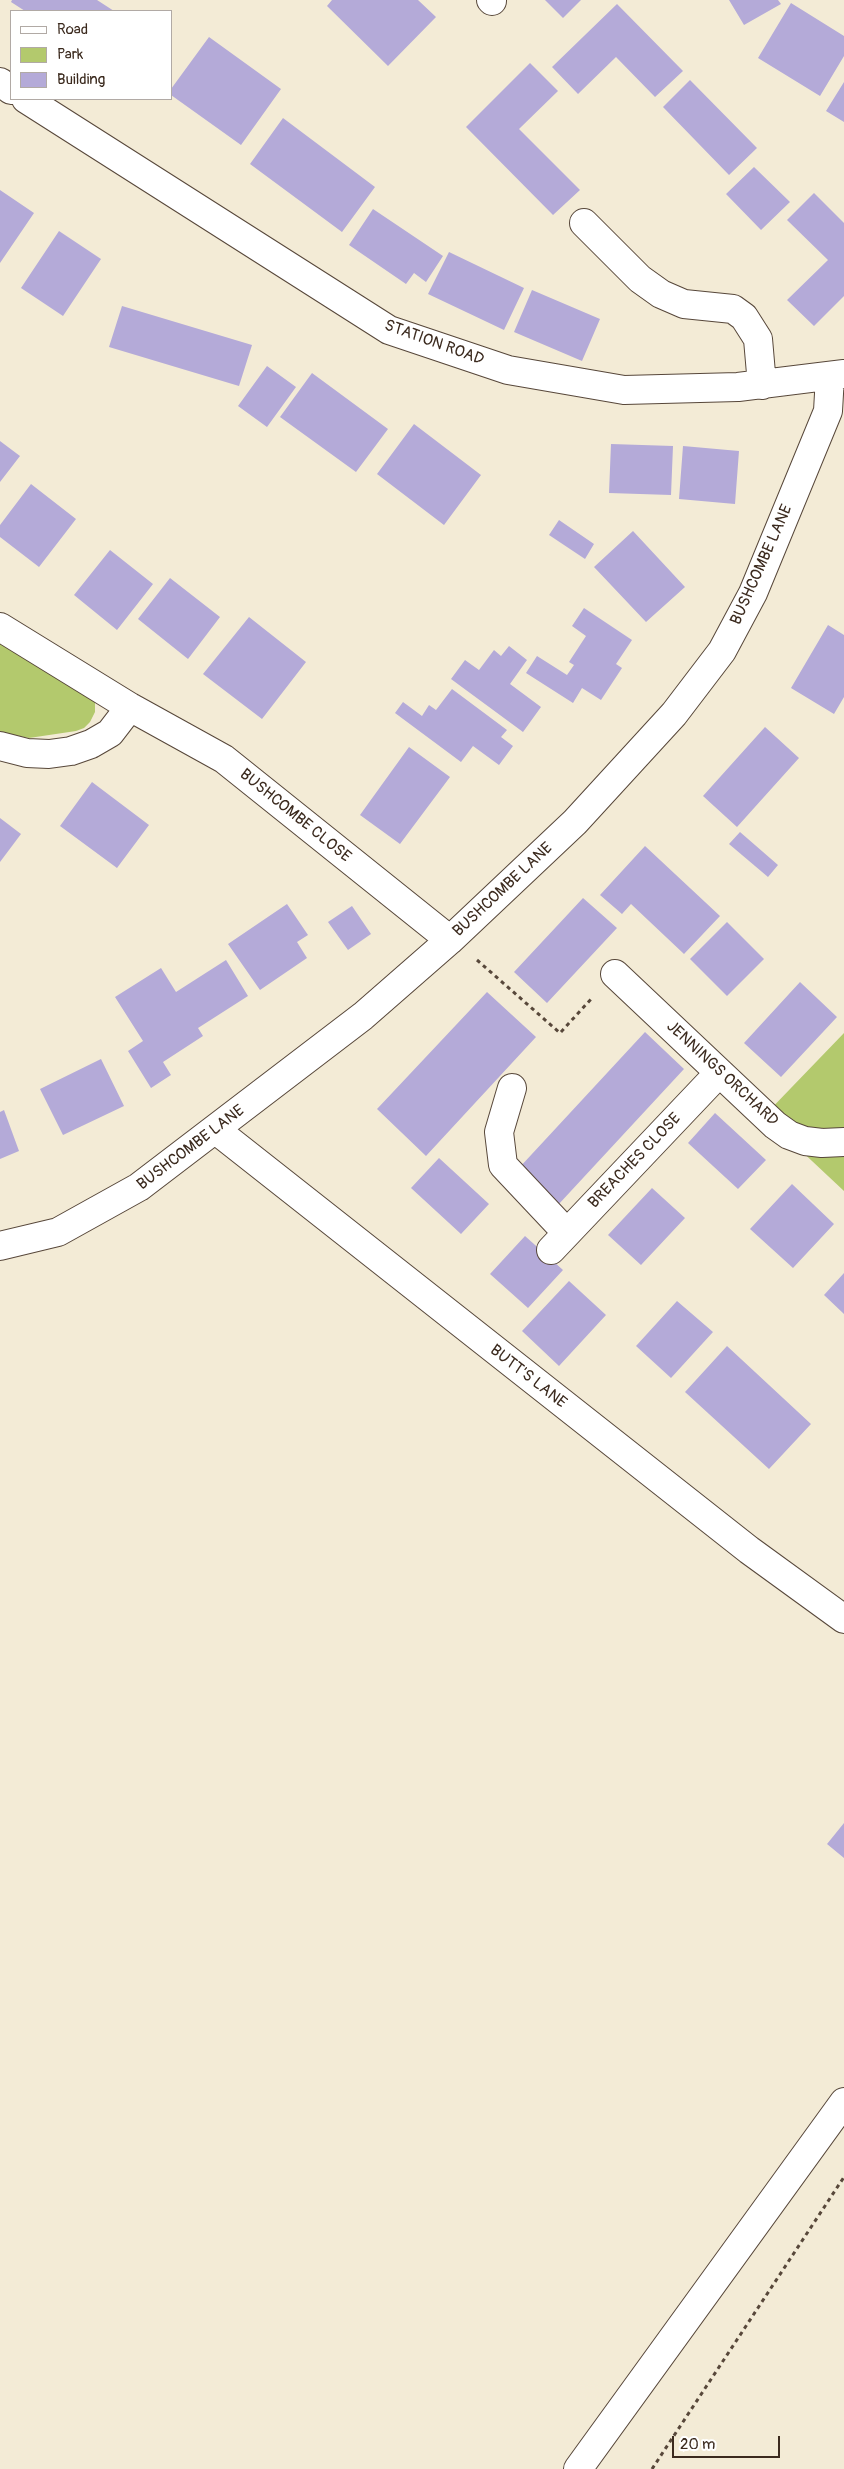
<!DOCTYPE html>
<html>
<head>
<meta charset="utf-8">
<style>
  body { margin:0 }
  #map { position:relative; width:844px; height:2469px; overflow:hidden; background:#f3ebd6; font-family:Pangolin,sans-serif }
  canvas { display:block }
  .legend { position:absolute; left:10px; top:10px; width:162px; height:90px; box-sizing:border-box; background:#fff; border:1px solid #b1aaa5; margin:0; padding:6px 9px; list-style:none; font-size:15px; color:#3b2a1e }
  .legend li { display:flex; align-items:center; gap:10px; height:25px }
  .legend b { width:25px; border:1px solid #b1aaa5 }
  .scale { position:absolute; left:672px; top:2436px; width:108px; height:22px; box-sizing:border-box; border:2px solid #3b2a1e; border-top:0; padding-left:6px; font-size:15px; line-height:18px; white-space:nowrap; color:#3b2a1e; -webkit-text-stroke:4px #fff; paint-order:stroke }
</style>
</head>
<body>
<div id="map">
<canvas width="844" height="2469"></canvas>
<ul class="legend">
<li><b style="height:6px;background:#fff"></b>Road</li>
<li><b style="height:14px;background:#b3c96d"></b>Park</li>
<li><b style="height:14px;background:#b4aad8"></b>Building</li>
</ul>
<div class="scale">20 m</div>
</div>
<script>
const ctx = document.querySelector('canvas').getContext('2d');
ctx.lineJoin = 'round';
function paint(path, color) {
  ctx.fillStyle = color;
  ctx.fill(path, 'evenodd');
}
function shape(rows) {
  const path = new Path2D();
  for (const r of rows) {
    path.moveTo(r[0], r[1]);
    for (let i = 2; i < r.length; i += 2) path.lineTo(r[i], r[i + 1]);
  }
  return path;
}
function stroke(path, color, width, dash) {
  ctx.strokeStyle = color;
  ctx.lineWidth = width;
  ctx.lineCap = dash ? 'butt' : 'round';
  ctx.setLineDash(dash || []);
  ctx.stroke(path);
}
function drawText(font, color, halo, rows, align = 'center') {
  ctx.font = font + ' Pangolin,sans-serif';
  ctx.lineWidth = 4.5;
  ctx.setLineDash([]);
  ctx.textBaseline = 'middle';
  ctx.strokeStyle = halo;
  ctx.fillStyle = color;
  for (const [text, x, y, turn = 0] of rows) {
    ctx.save();
    ctx.translate(x, y);
    ctx.rotate((+turn || 0) * Math.PI / 180);
    ctx.textAlign = isNaN(turn) ? turn : align;
    if (halo) ctx.strokeText(text, 0, 0);
    ctx.fillText(text, 0, 0);
    ctx.restore();
  }
}
const green = shape([
  [0,643,95,701,95,712,90,722,84,728,76,731,29,738,0,732],
  [844,1033,844,1191,764,1116]
]);
const building = shape([
  [12,0,97,0,114,11,25,11,11,2],
  [332,0,418,0,436,17,388,66,327,6],
  [545,0,581,0,563,18],
  [729,0,778,0,781,4,744,25],
  [791,3,844,36,844,56,820,96,758,58],
  [617,4,683,71,655,97,616,57,578,94,552,67],
  [209,37,281,89,241,145,171,95,171,89],
  [530,63,558,91,519,129,580,190,553,215,466,127],
  [690,80,757,148,729,175,663,107],
  [844,82,844,122,826,111],
  [283,118,375,187,342,232,250,164],
  [754,167,790,202,761,230,726,194],
  [0,190,34,213,0,263],
  [814,193,844,223,844,296,814,326,787,300,828,260,787,220],
  [373,209,443,256,426,282,414,273,406,284,349,245],
  [59,231,101,259,63,316,21,288],
  [449,252,524,288,504,330,428,294],
  [532,290,600,319,582,361,514,332],
  [122,306,252,345,239,386,109,347],
  [267,366,296,387,267,427,238,406],
  [312,373,388,429,356,472,280,417],
  [414,424,481,475,444,525,377,474],
  [0,441,20,456,0,482],
  [611,444,673,446,671,495,609,493],
  [683,446,739,451,735,504,679,499],
  [31,484,76,519,39,567,0,537,0,525],
  [559,520,594,544,585,559,549,535],
  [633,531,685,587,646,622,594,567],
  [110,550,153,584,117,630,74,595],
  [170,578,220,617,188,659,138,619],
  [584,608,632,640,616,664,622,668,601,700,582,688,573,703,526,673,537,656,567,675,574,665,569,662,586,636,572,626],
  [249,617,306,662,262,719,203,674],
  [828,625,844,635,844,697,834,714,791,688],
  [509,646,527,660,510,684,541,707,523,732,451,679,465,660,479,670,494,650,501,656],
  [452,689,507,730,501,737,513,746,499,765,473,746,461,762,395,713,403,702,422,716,429,705,436,710],
  [765,727,799,758,737,827,703,796],
  [409,747,450,777,400,844,360,815],
  [92,782,149,825,117,868,60,826],
  [0,818,21,834,0,862],
  [740,832,778,865,768,877,729,844],
  [645,846,720,916,684,954,631,904,622,914,600,895],
  [583,898,617,928,547,1003,514,972],
  [287,904,308,935,297,942,307,958,260,990,228,944],
  [352,906,371,934,348,950,328,922],
  [727,922,764,959,727,996,690,959],
  [226,960,248,996,198,1028,203,1036,163,1062,171,1075,151,1088,128,1051,143,1041,115,997,161,968,176,992],
  [800,982,837,1017,781,1077,744,1043],
  [487,992,536,1037,426,1156,377,1109],
  [645,1032,684,1069,558,1205,519,1168],
  [101,1059,124,1106,63,1135,40,1089],
  [4,1110,19,1151,0,1159,0,1112],
  [715,1113,766,1160,738,1189,688,1143],
  [439,1158,489,1204,461,1234,411,1188],
  [792,1184,834,1224,793,1268,750,1229],
  [652,1188,685,1218,641,1265,608,1235],
  [525,1236,563,1270,528,1308,490,1274],
  [844,1273,844,1314,824,1295],
  [569,1281,606,1315,559,1366,522,1331],
  [677,1301,713,1332,671,1378,636,1346],
  [727,1346,811,1424,769,1469,685,1392],
  [844,1823,844,1858,827,1844]
]);
const path = shape([
  [477,960,560,1033,592,998],
  [652,2469,844,2177]
]);
const minor = shape([
  [491,0,492,1],
  [0,82,11,90],
  [26,99,389,330,508,370,624,390,738,387,844,374],
  [584,223,640,279,661,294,684,304,733,309,744,317,758,339,762,385],
  [0,627,130,707,224,759,450,940],
  [0,746,27,753,49,754,71,751,91,744,110,733,130,707],
  [615,974,775,1125,789,1135,805,1141,822,1143,844,1142],
  [512,1088,499,1132,503,1165,567,1233],
  [216,1130,749,1550,844,1619],
  [0,1246,58,1232,139,1187,363,1016,450,940,575,822,674,714,722,651,753,593,828,411,830,376],
  [551,1250,719,1073],
  [578,2469,844,2102]
]);
const streetNames = [
  ["STATION ROAD",434,343,20],
  ["BUSHCOMBE LANE",762,565,-66],
  ["BUSHCOMBE CLOSE",295,816,39],
  ["BUSHCOMBE LANE",503,890,-43],
  ["JENNINGS ORCHARD",722,1074,43],
  ["BUSHCOMBE LANE",191,1148,-37],
  ["BREACHES CLOSE",635,1161,-46],
  ["BUTT'S LANE",528,1377,38]
];
paint(green, '#b3c96d');
paint(building, '#b4aad8');
stroke(minor, '#57473a', 30);
stroke(path, '#57473a', 3, [4, 4]);
stroke(minor, '#fff', 28);
drawText('16px', '#3b2a1e', '#fff', streetNames);
</script>
</body>
</html>
